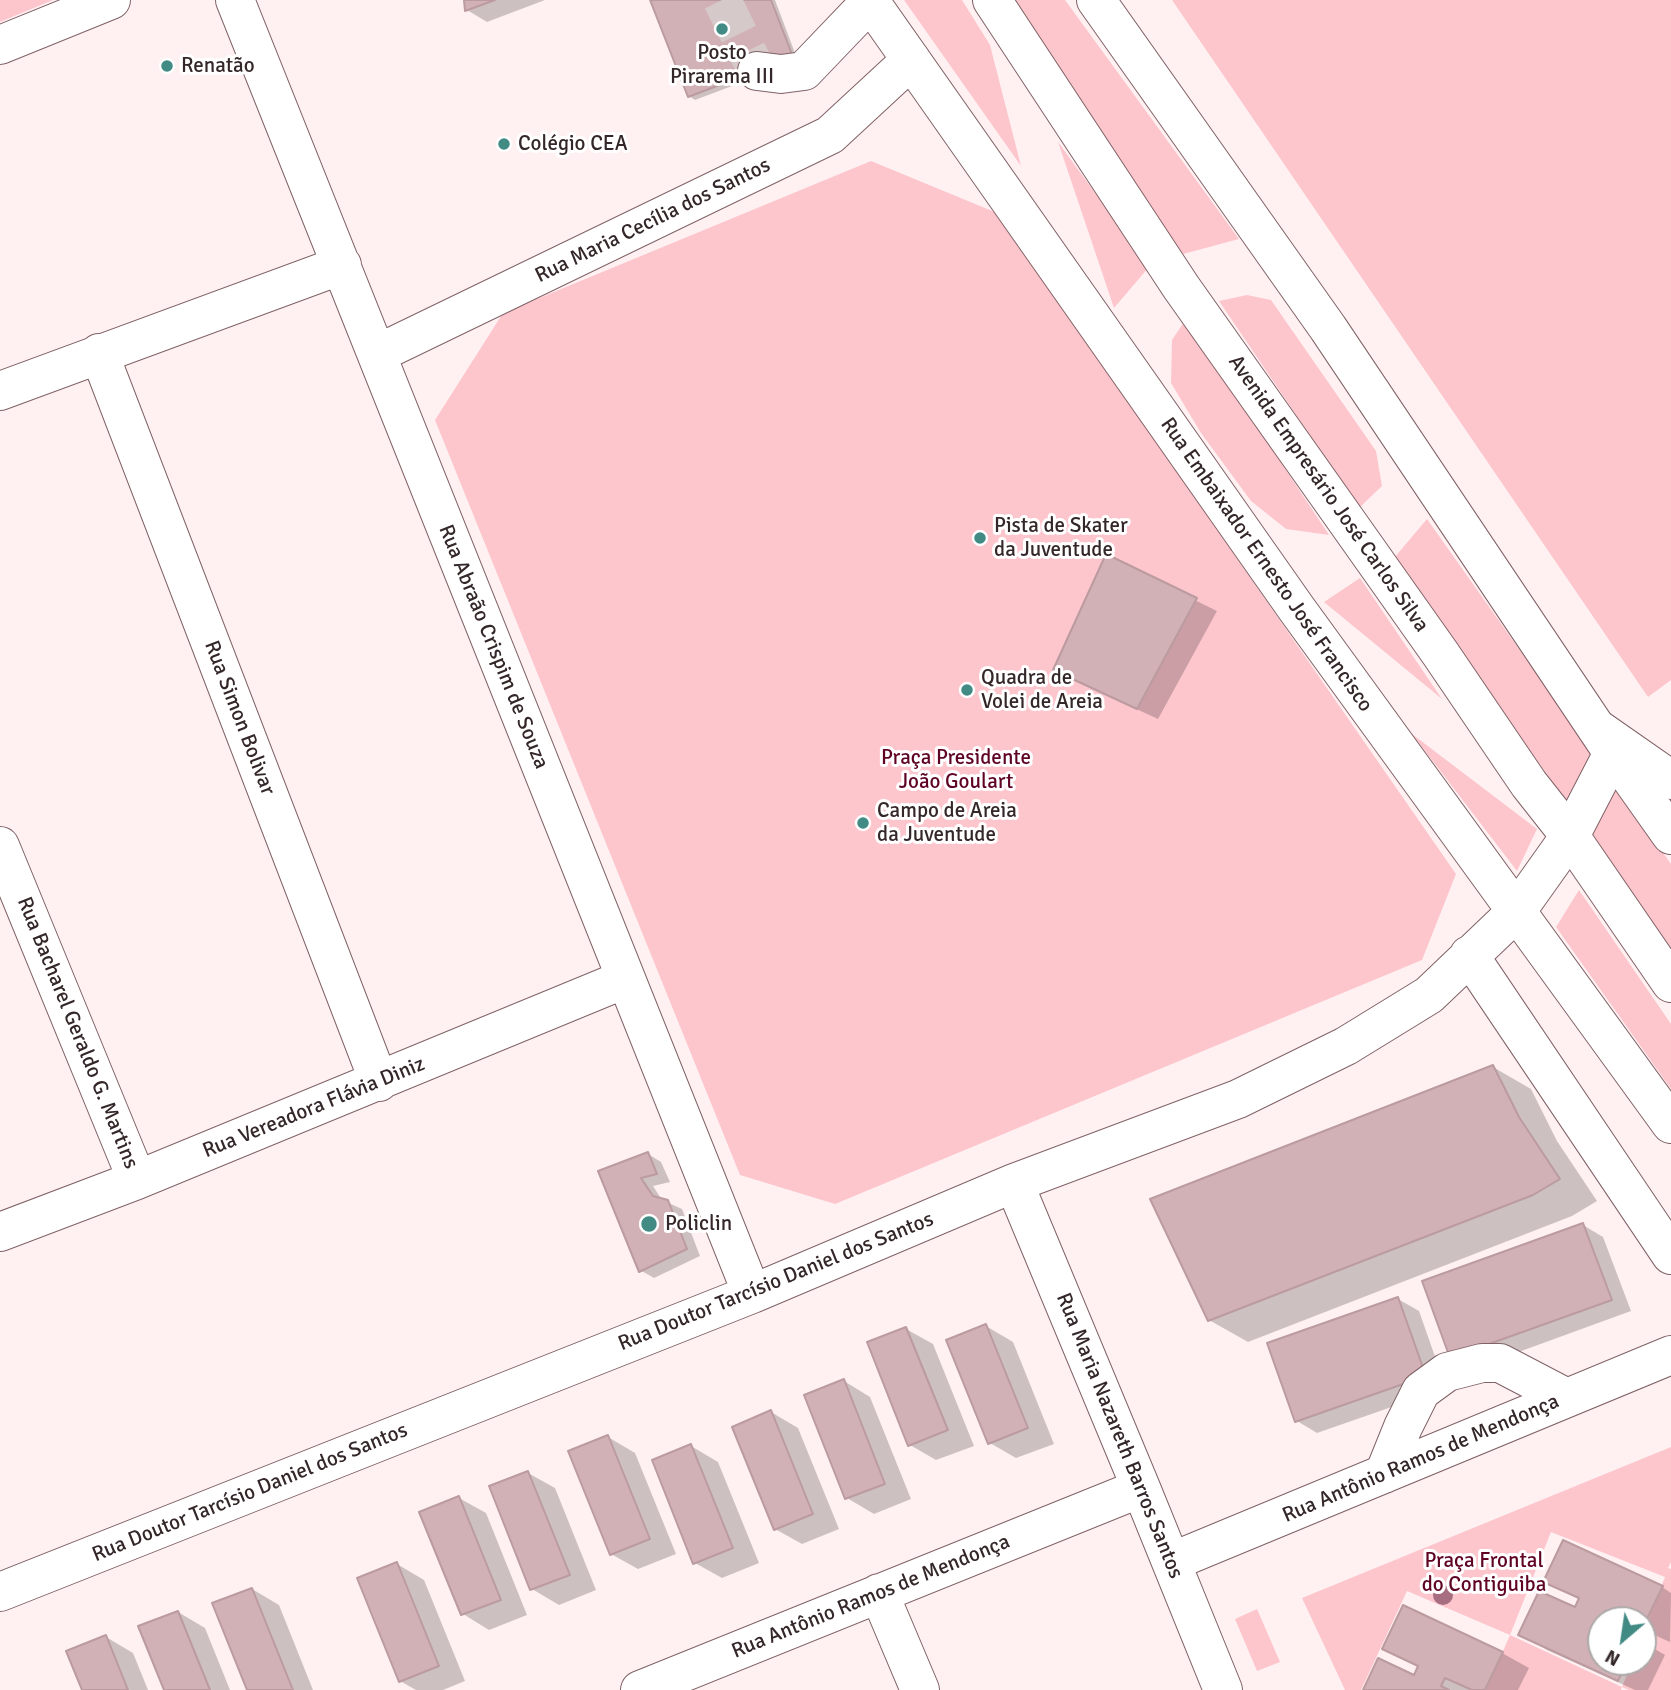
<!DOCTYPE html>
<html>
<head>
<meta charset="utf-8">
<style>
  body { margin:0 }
  #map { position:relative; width:1671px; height:1690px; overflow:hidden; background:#fff1f2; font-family:Signika,sans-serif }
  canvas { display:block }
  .north { position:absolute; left:1587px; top:1606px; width:70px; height:70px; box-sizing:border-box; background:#fff; border:2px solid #aea9a9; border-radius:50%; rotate:209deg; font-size:19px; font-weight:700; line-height:28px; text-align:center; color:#342729 }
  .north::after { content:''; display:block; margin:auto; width:24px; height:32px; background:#428a84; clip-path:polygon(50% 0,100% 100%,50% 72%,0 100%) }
</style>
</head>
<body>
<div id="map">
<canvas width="1671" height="1690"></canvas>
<div class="north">N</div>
</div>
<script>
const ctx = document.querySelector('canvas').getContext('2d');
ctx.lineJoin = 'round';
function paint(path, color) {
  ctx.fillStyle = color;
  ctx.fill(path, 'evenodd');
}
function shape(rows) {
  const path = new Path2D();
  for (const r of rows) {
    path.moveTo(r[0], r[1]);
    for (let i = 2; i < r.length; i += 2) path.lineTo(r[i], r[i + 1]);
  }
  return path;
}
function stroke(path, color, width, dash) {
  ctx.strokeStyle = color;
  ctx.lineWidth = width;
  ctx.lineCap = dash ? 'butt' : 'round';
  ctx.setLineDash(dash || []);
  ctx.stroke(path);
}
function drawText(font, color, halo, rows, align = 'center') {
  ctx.font = font + ' Signika,sans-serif';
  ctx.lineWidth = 6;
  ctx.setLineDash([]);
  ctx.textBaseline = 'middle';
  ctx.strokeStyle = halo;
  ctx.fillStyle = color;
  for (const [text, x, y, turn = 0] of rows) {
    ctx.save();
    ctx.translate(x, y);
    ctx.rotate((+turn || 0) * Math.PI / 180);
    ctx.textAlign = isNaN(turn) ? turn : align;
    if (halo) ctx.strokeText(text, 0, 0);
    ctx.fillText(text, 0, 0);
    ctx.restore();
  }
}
const green = shape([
  [0,0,53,0,0,22],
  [904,0,962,0,990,45,1021,166],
  [1007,0,1065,0,1239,239,1183,254],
  [1172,0,1671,0,1671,680,1648,697],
  [1058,142,1149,267,1114,308],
  [871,161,997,213,1456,874,1422,960,835,1204,740,1175,435,420,503,313],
  [1247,295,1271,300,1376,451,1382,486,1359,508,1219,301],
  [1186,319,1329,535,1286,529,1251,501,1201,433,1171,383,1172,340],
  [1427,519,1671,864,1671,950,1394,558],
  [1360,578,1442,699,1324,602],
  [1412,734,1537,829,1517,871],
  [1579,890,1671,1024,1671,1089,1556,927],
  [1671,1447,1671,1562,1668,1568,1671,1569,1671,1690,1629,1690,1622,1687,1621,1690,1486,1690,1510,1635,1407,1591,1361,1690,1345,1690,1302,1598],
  [1551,1532,1665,1577,1643,1633,1643,1662,1632,1662,1622,1687,1510,1635],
  [1257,1609,1280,1662,1257,1671,1235,1619]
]);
const shadow = shape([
  [466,0,545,0,487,22,467,10],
  [652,0,775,0,798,61,695,100,689,96],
  [1107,557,1217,611,1158,719,1076,681],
  [1493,1067,1531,1089,1557,1141,1597,1201,1572,1216,1248,1342,1209,1320],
  [648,1154,661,1162,670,1182,653,1186,662,1200,682,1209,700,1256,654,1278,640,1270,600,1172],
  [1583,1225,1603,1237,1631,1311,1472,1369,1452,1357],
  [1398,1299,1419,1311,1446,1388,1317,1433,1297,1421],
  [986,1326,1013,1342,1054,1444,1016,1458,990,1443],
  [906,1329,933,1344,974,1446,936,1460,910,1445],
  [844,1381,870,1397,911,1499,874,1514,847,1498],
  [771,1412,798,1428,839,1529,802,1544,775,1529],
  [608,1437,635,1453,676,1554,638,1569,611,1554],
  [691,1446,718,1462,759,1563,722,1578,695,1563],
  [528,1473,555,1488,596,1590,559,1605,532,1589],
  [459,1498,486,1513,527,1615,489,1630,463,1614],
  [397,1564,424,1580,465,1681,443,1690,416,1690,400,1681],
  [1545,1581,1662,1587,1671,1593,1670,1642,1643,1630,1643,1620,1601,1620,1601,1662,1643,1662,1643,1642,1665,1655,1648,1690,1635,1690,1547,1650,1521,1634,1576,1610,1580,1600],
  [252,1589,279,1605,313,1690,249,1690],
  [178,1612,205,1628,230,1690,166,1690],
  [106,1637,133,1653,148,1690,84,1690],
  [1385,1648,1502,1653,1529,1668,1518,1690,1365,1690,1415,1677,1420,1667]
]);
const building = shape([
  [464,0,495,0,465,11,464,0],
  [650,0,771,0,793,57,688,97,650,0],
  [1106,554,1197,598,1137,709,1053,670,1106,554],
  [1493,1065,1519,1117,1560,1179,1533,1195,1208,1321,1150,1199,1493,1065],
  [648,1152,657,1174,641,1178,653,1196,668,1200,687,1249,639,1272,598,1171,648,1152],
  [1583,1223,1612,1300,1450,1358,1422,1281,1583,1223],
  [1398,1297,1426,1376,1295,1422,1267,1343,1398,1297],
  [986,1324,1028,1428,988,1444,946,1340,986,1324],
  [906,1327,948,1430,908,1446,867,1342,906,1327],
  [844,1379,885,1484,845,1499,804,1395,844,1379],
  [771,1410,813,1514,774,1530,732,1427,771,1410],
  [608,1435,650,1539,610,1555,568,1451,608,1435],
  [691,1444,733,1548,693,1564,652,1460,691,1444],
  [528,1471,570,1575,530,1590,489,1486,528,1471],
  [459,1496,501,1600,461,1615,419,1512,459,1496],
  [1563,1540,1663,1586,1643,1627,1643,1620,1624,1620,1605,1611,1601,1620,1601,1662,1627,1662,1618,1681,1518,1635,1539,1591,1575,1607,1579,1598,1543,1582,1563,1540],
  [397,1562,439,1666,399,1682,357,1578,397,1562],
  [252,1588,293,1690,247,1690,212,1603,252,1588],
  [1403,1605,1503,1652,1485,1690,1472,1690,1445,1678,1441,1686,1449,1690,1363,1690,1378,1658,1414,1675,1418,1666,1382,1649,1403,1605],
  [178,1611,210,1690,164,1690,138,1626,178,1611],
  [106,1635,128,1690,82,1690,66,1651,106,1635]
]);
const minorTunnel = shape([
  [722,0,757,71]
]);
const minor = shape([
  [235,0,752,1294],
  [757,71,781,74,804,71,870,2],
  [99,353,379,1082],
  [377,354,830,135,911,60],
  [0,391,342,265],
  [1598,729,1671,780],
  [0,846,137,1180],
  [1469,955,1671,1255],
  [1014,1183,1141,1488,1223,1690],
  [0,1232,137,1180,625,979],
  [1384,1474,1403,1427,1421,1391,1447,1372,1482,1363,1500,1363,1567,1398],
  [1171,1562,1671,1355],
  [0,1592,752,1294,1014,1183,1238,1099,1346,1046,1429,995,1516,912,1570,836,1613,753],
  [879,1593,920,1690],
  [640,1690,1141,1488]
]);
const major = shape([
  [869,0,1296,608,1671,1124],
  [992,0,1181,287,1440,653,1529,784,1570,836,1671,983],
  [1096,0,1328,328,1613,753,1671,835],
  [0,45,111,0]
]);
const trees = [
  [1443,1595]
];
const markers = [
  [722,29,7,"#428a84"],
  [167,66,7,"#428a84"],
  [504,144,7,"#428a84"],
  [980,538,7,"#428a84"],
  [967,690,7,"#428a84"],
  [863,823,7,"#428a84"],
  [649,1224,9,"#428a84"]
];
const poiNames = [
  ["Posto",722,53,"center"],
  ["Pirarema III",722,77,"center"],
  ["Renatão",181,66],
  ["Colégio CEA",518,144],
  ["Pista de Skater",994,526],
  ["da Juventude",994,550],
  ["Quadra de",981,678],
  ["Volei de Areia",981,702],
  ["Campo de Areia",877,811],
  ["da Juventude",877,835],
  ["Policlin",665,1224]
];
const streetNames = [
  ["Rua Maria Cecília dos Santos",653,221,-26],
  ["Avenida Empresário José Carlos Silva",1328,494,55],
  ["Rua Embaixador Ernesto José Francisco",1266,565,55],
  ["Rua Abraão Crispim de Souza",493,647,68],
  ["Rua Simon Bolivar",239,718,69],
  ["Rua Bacharel Geraldo G. Martins",77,1033,68],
  ["Rua Vereadora Flávia Diniz",314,1108,-22],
  ["Rua Doutor Tarcísio Daniel dos Santos",776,1282,-22],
  ["Rua Maria Nazareth Barros Santos",1119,1436,68],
  ["Rua Antônio Ramos de Mendonça",1421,1459,-23],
  ["Rua Doutor Tarcísio Daniel dos Santos",250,1493,-22],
  ["Rua Antônio Ramos de Mendonça",871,1597,-22]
];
const parkNames = [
  ["Praça Presidente",956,758],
  ["João Goulart",956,782],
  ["Praça Frontal",1484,1561],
  ["do Contiguiba",1484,1585]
];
paint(green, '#fdc6cd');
paint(shadow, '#0003');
paint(building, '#d2b1b6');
stroke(building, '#bb9b9f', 2);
stroke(minorTunnel, '#d6c9ca', 38, [38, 19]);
stroke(minor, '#806266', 40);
stroke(major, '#806266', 40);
stroke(minor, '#fff', 38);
stroke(major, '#fff', 38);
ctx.fillStyle = '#a76e81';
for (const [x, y] of trees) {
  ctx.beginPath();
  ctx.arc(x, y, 10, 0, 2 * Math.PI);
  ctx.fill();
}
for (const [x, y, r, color] of markers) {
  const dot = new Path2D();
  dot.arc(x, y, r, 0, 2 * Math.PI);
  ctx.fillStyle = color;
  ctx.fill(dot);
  stroke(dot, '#fff', 2.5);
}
drawText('21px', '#342729', '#fff', poiNames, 'left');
drawText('21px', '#342729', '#fff', streetNames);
drawText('21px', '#5f0324', '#fff', parkNames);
</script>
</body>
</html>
